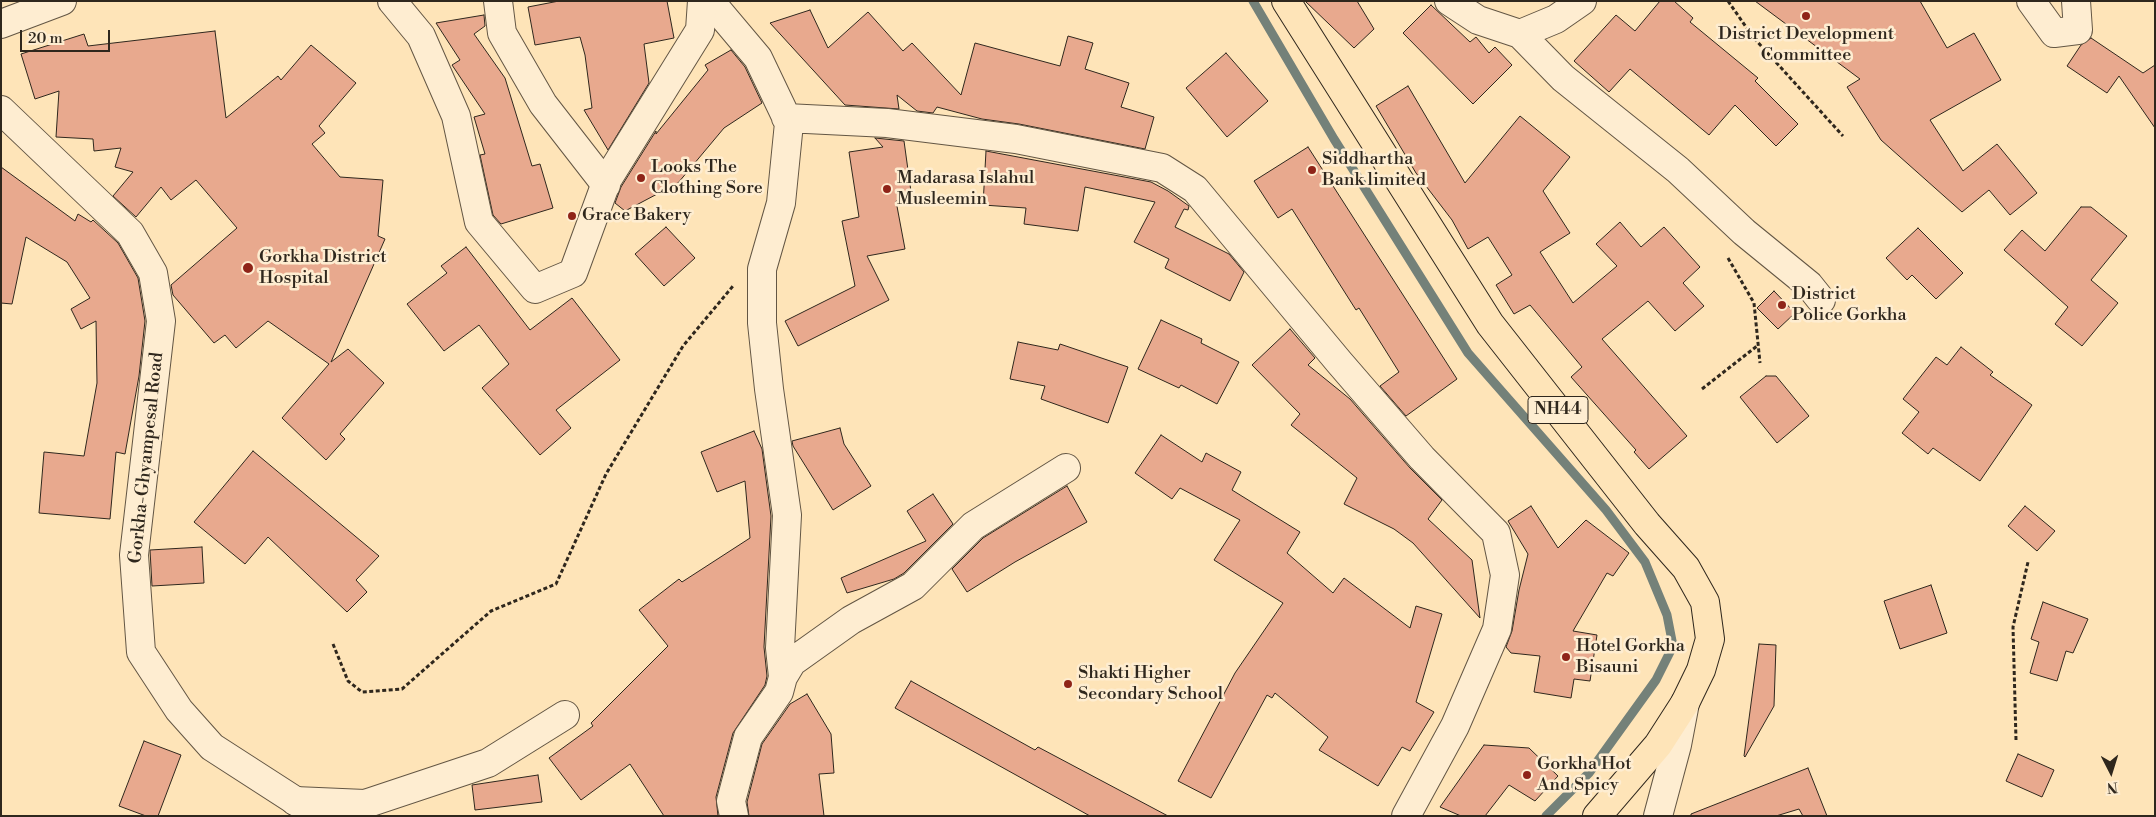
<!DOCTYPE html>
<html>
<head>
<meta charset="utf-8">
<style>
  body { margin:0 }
  #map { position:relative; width:2156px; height:817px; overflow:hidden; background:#fee4b8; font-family:"Libre Bodoni",serif }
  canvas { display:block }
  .frame { position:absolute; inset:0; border:2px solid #2f271d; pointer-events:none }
  .north { position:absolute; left:2086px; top:747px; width:50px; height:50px; -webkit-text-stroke:4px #feedd1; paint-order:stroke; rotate:175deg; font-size:14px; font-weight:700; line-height:20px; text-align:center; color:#2f271d }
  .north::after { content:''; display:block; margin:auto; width:18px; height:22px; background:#2f271d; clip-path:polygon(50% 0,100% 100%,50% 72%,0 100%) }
  .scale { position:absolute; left:20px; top:30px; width:90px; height:22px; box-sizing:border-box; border:2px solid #2f271d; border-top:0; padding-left:6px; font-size:15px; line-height:18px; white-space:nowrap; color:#2f271d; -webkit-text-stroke:4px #feedd1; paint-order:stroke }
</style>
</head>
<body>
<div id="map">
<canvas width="2156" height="817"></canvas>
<div class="frame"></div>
<div class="north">N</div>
<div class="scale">20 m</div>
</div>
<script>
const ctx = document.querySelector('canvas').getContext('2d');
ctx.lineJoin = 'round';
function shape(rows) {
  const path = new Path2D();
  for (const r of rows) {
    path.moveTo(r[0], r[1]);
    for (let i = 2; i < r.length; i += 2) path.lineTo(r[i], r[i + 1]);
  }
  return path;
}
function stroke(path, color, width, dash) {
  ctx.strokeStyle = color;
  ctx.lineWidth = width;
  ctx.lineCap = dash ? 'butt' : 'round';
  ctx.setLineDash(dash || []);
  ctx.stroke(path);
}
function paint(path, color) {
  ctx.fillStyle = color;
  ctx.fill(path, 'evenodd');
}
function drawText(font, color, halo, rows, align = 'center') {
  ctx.font = font + ' "Libre Bodoni",serif';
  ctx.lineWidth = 5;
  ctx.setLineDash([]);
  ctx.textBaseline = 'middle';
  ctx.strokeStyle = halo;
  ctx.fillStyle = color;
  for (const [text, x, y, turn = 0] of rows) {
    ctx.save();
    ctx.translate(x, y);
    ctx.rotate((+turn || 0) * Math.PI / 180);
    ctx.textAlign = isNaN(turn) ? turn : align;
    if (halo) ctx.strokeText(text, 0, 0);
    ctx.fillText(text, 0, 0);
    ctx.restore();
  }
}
const stream = shape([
  [1253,1,1334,139,1468,353,1606,510,1645,562,1667,615,1673,646,1656,680,1589,773,1546,816]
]);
const building = shape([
  [559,1,667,1,674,38,644,44,649,83,608,150,584,110,592,108,585,55,580,37,535,45,528,7,559,1],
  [1305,1,1357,1,1374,29,1354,48,1305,1],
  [1660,1,1674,1,1693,18,1690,22,1758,78,1755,81,1798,124,1776,146,1735,105,1709,135,1630,69,1609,92,1574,61,1616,15,1635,31,1660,1],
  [1755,1,1920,1,1947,48,1974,33,2001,80,1930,120,1963,171,1997,144,2037,193,2010,215,1989,190,1962,212,1881,140,1847,87,1860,79,1755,1],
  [1431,5,1470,42,1476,37,1489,53,1495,47,1512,65,1473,104,1403,33,1431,5],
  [810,10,828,48,868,12,903,51,912,43,961,95,975,43,1060,66,1068,36,1093,43,1085,69,1129,83,1121,107,1154,117,1145,149,1019,124,982,119,937,107,933,113,917,111,897,95,899,109,845,105,770,23,810,10],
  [484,15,485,26,474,34,505,78,532,166,540,164,553,208,501,224,493,215,480,155,485,154,474,117,485,114,452,65,460,60,436,23,484,15],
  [215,31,226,118,278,76,281,80,311,45,356,83,319,126,325,133,312,144,340,177,383,180,378,236,385,239,331,362,348,349,384,383,340,434,345,439,326,460,282,418,329,364,268,321,236,348,225,335,214,343,173,295,171,285,237,228,196,180,171,200,161,187,136,217,113,196,133,172,115,167,121,148,94,151,93,139,56,137,59,91,35,99,21,54,84,34,88,46,215,31],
  [2091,38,2143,73,2155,65,2155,128,2119,76,2107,93,2067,66,2081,45,2091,38],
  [731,50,745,67,762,103,724,128,678,183,625,211,615,203,621,187,656,131,656,134,708,70,705,65,731,50],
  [1226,53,1268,101,1227,137,1186,88,1226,53],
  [1408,86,1465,183,1520,116,1570,157,1543,191,1570,233,1540,252,1573,303,1617,266,1596,244,1620,222,1641,247,1664,227,1700,267,1683,283,1704,306,1675,331,1648,301,1602,339,1687,436,1649,469,1634,452,1636,450,1571,377,1582,367,1530,305,1514,314,1496,285,1512,275,1488,237,1468,249,1452,220,1416,173,1376,106,1408,86],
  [875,138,904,141,912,199,896,201,905,249,867,256,889,300,798,346,785,321,855,286,842,221,859,217,849,152,883,147,875,138],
  [1308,147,1457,379,1406,416,1380,386,1399,372,1359,308,1356,310,1292,209,1278,218,1254,181,1308,147],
  [986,151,1151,182,1168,191,1189,206,1188,210,1184,209,1175,227,1229,254,1244,272,1230,301,1165,268,1169,259,1134,242,1155,202,1085,187,1078,231,1024,224,1026,208,983,205,986,151],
  [1,167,75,221,78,214,91,222,93,220,118,243,138,278,145,321,139,376,125,454,116,452,110,519,39,513,44,452,84,456,97,383,96,321,81,329,71,309,90,298,67,262,26,237,12,304,1,303,1,167],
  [2081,207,2091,207,2127,236,2091,280,2118,303,2082,346,2055,324,2068,307,2004,250,2022,230,2045,251,2081,207],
  [666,227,695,258,664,286,635,254,666,227],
  [1918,228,1963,273,1936,299,1912,275,1907,280,1886,258,1918,228],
  [466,247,530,330,572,298,620,360,556,410,571,428,540,455,482,388,509,364,479,325,444,351,407,304,447,273,441,266,466,247],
  [1774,291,1795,313,1778,329,1757,308,1774,291],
  [1161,320,1202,339,1201,343,1239,362,1217,404,1181,385,1179,388,1138,369,1161,320],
  [1290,329,1315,358,1308,365,1350,399,1410,468,1442,500,1428,519,1472,560,1480,618,1413,543,1394,529,1344,504,1357,478,1291,425,1300,414,1252,365,1290,329],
  [1018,342,1058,350,1060,344,1128,367,1108,423,1041,399,1045,386,1010,379,1018,342],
  [1961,347,1993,372,1990,375,2032,405,1980,481,1933,448,1928,454,1902,433,1919,412,1903,399,1936,357,1947,365,1961,347],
  [1766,376,1776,376,1809,416,1777,443,1740,397,1766,376],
  [840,428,844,444,871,486,833,510,793,446,792,441,840,428],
  [754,431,762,449,771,516,764,647,767,676,765,685,733,733,716,797,718,816,664,816,630,764,581,800,549,758,593,726,591,723,668,646,639,610,679,579,682,582,750,538,745,481,717,492,701,452,754,431],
  [1161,435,1202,462,1206,453,1241,472,1232,490,1300,532,1287,553,1333,593,1344,578,1410,628,1416,606,1442,614,1416,702,1434,712,1410,751,1402,747,1378,786,1319,750,1328,737,1275,693,1272,698,1267,695,1211,798,1178,781,1235,673,1283,603,1214,560,1240,520,1180,488,1172,499,1135,473,1161,435],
  [253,451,379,556,356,580,367,592,347,612,268,537,245,564,194,522,253,451],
  [1067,486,1087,522,1015,562,967,592,952,569,983,538,1067,486],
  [933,494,953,524,904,573,894,579,847,593,841,578,926,541,907,511,933,494],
  [1531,506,1558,548,1586,520,1629,553,1613,576,1607,573,1573,631,1597,635,1590,681,1574,679,1571,698,1534,692,1540,656,1511,653,1506,647,1512,631,1519,590,1528,554,1508,521,1531,506],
  [2025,506,2055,531,2037,551,2008,526,2025,506],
  [202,547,204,583,152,586,150,550,202,547],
  [1931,585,1947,633,1900,649,1884,601,1931,585],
  [2043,602,2088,619,2073,653,2066,651,2057,681,2030,673,2039,642,2031,639,2043,602],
  [1759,644,1776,645,1774,706,1745,757,1744,756,1759,644],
  [911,681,1035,750,1038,747,1168,816,1090,816,895,708,911,681],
  [807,694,831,734,834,773,819,774,824,816,749,816,747,802,762,744,790,704,807,694],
  [144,741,181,755,158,816,146,816,119,806,144,741],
  [1484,745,1529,748,1558,776,1535,801,1509,785,1485,816,1461,816,1440,807,1484,745],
  [2018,754,2054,770,2042,797,2006,781,2018,754],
  [1808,768,1827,816,1803,816,1799,809,1776,816,1691,816,1691,814,1808,768],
  [538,775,542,802,475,810,472,785,538,775]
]);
const path = shape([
  [1728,1,1753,37,1843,136],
  [1728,258,1754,303,1760,363],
  [1702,389,1757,346],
  [333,644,348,681,362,692,402,689,491,611,556,584,606,474,683,346,733,286],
  [2016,740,2013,627,2028,562]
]);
const minor = shape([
  [498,1,502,33,543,104,606,185],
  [710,1,758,58,789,123,781,203,762,269,762,323,769,389,787,515,780,648,783,677,779,692,748,737,731,801,734,816],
  [1449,1,1478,20,1520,34,1556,19,1582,1],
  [2031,1,2054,33,2078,30,2076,1],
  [1520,34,1563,78,1678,170,1744,232,1809,285,1821,300],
  [786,118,887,123,1016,139,1162,168,1195,189,1339,362,1422,458,1496,533,1505,575,1497,629,1455,726,1406,816],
  [783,677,792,662,851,620,913,586,973,526,1066,468],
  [295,801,365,804,488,763,565,715],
  [1658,816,1677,745,1685,703]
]);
const tertiary = shape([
  [392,1,421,36,456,116,479,222,535,289,573,273,607,180,700,30,702,1],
  [1,24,62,1],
  [1,110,130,233,153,273,161,321,134,555,141,652,179,710,212,747,319,816]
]);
const primary = shape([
  [1286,1,1490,324,1647,524,1686,568,1705,602,1710,639,1701,670,1685,703,1658,745,1597,816]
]);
const markers = [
  [1806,16,5,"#8f2418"],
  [1312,170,5,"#8f2418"],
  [641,178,5,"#8f2418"],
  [887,189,5,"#8f2418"],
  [572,216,5,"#8f2418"],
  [248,268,6,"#8f2418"],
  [1782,305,5,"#8f2418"],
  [1566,657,5,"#8f2418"],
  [1068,684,5,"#8f2418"],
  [1527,775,5,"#8f2418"]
];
const shields = [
  [1558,410,60]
];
const shieldNames = [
  ["NH44",1558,410]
];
const poiNames = [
  ["District Development",1806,35,"center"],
  ["Committee",1806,56,"center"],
  ["Siddhartha",1322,160],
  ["Bank limited",1322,181],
  ["Looks The",651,168],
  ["Clothing Sore",651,189],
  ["Madarasa Islahul",897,179],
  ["Musleemin",897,200],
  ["Grace Bakery",582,216],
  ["Gorkha District",259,258],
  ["Hospital",259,279],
  ["District",1792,295],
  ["Police Gorkha",1792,316],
  ["Hotel Gorkha",1576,647],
  ["Bisauni",1576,668],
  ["Shakti Higher",1078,674],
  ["Secondary School",1078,695],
  ["Gorkha Hot",1537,765],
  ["And Spicy",1537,786]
];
const streetNames = [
  ["Gorkha-Ghyampesal Road",147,458,-84]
];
stroke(stream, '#748179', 9);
paint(building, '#e8a98e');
stroke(building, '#2f271d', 1);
stroke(minor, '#635644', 30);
stroke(tertiary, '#635644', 30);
stroke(primary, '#2f271d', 30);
stroke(path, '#2f271d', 3, [4, 2.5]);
stroke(minor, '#feedd1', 28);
stroke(tertiary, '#feedd1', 28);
stroke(primary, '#fee4b8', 28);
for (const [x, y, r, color] of markers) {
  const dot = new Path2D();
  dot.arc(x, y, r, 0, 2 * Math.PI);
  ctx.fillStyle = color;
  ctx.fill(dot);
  stroke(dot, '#feedd1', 2);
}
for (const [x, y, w] of shields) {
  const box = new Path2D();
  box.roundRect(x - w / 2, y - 13.5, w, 27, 4);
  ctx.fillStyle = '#feedd1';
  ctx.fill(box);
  stroke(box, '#2f271d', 1);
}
drawText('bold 16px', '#2f271d', null, shieldNames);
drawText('18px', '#2f271d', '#feedd1', poiNames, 'left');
drawText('18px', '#2f271d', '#feedd1', streetNames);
</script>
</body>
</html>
